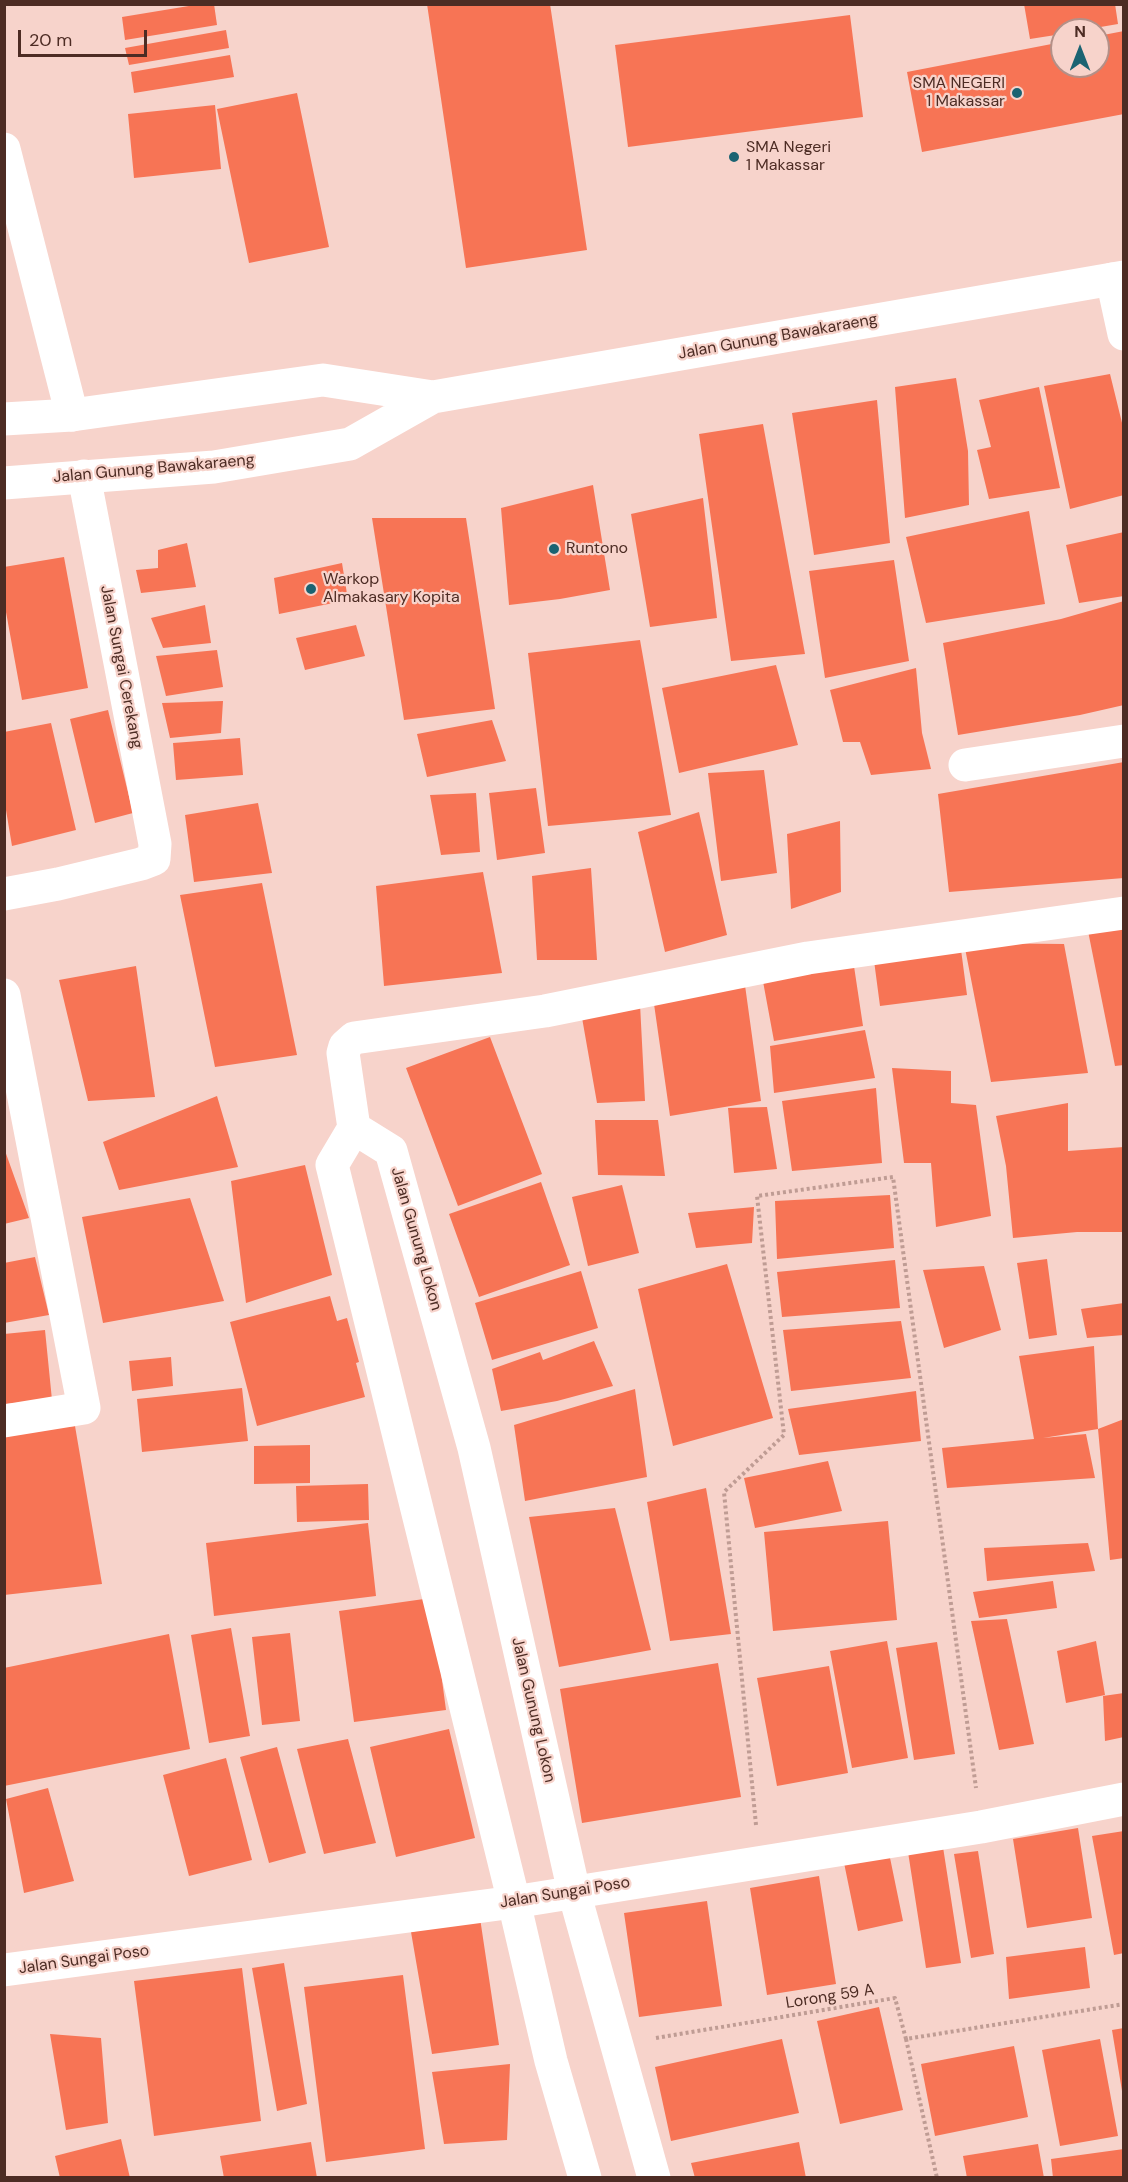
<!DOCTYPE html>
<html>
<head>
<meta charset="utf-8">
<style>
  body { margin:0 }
  #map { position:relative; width:1128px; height:2182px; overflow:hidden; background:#f7d3cb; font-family:"DM Sans",sans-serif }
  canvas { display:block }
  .frame { position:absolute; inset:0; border:6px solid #4d2c24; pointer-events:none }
  .north { position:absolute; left:1050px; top:18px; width:60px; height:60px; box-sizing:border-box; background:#f7d3cb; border:2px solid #b39088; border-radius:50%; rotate:0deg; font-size:16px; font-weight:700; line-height:24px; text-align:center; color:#4d2c24 }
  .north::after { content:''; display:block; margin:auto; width:21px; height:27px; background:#1b6372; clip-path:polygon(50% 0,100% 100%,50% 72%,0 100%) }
  .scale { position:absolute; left:18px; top:30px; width:129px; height:27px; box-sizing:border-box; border:3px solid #4d2c24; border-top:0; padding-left:8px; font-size:18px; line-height:21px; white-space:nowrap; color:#4d2c24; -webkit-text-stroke:4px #f7d3cb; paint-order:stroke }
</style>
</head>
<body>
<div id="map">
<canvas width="1128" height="2182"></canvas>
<div class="frame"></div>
<div class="north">N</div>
<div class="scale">20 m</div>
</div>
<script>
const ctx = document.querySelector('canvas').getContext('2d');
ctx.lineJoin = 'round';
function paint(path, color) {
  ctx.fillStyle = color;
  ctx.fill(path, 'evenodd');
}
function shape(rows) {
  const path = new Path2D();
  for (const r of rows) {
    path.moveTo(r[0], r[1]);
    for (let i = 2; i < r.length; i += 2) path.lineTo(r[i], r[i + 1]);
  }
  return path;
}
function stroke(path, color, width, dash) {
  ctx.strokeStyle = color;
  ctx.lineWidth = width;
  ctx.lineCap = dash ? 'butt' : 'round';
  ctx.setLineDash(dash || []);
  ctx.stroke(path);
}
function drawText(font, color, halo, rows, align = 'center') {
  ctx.font = font + ' "DM Sans",sans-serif';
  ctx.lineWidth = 4.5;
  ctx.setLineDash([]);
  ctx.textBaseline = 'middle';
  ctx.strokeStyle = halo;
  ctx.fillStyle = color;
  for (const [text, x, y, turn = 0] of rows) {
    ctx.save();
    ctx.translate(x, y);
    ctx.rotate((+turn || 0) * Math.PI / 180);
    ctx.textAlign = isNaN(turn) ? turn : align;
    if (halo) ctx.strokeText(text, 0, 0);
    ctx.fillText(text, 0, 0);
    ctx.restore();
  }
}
const building = shape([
  [201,4,214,4,217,25,125,40,122,17],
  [427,4,550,4,587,250,466,268],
  [1024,4,1115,4,1118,24,1083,30,1062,30,1062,34,1030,39],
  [850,15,863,117,628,147,615,45],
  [226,30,229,48,129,65,125,48],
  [1124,31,1124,114,922,152,907,72,1062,42,1062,66,1098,66,1098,36],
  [230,55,234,77,134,93,131,72],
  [297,93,329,247,249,263,217,109],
  [215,105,221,169,134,178,128,114],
  [1110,374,1124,431,1124,495,1070,509,1044,386],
  [956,378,968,451,969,505,905,518,895,387],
  [1039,387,1060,488,989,499,977,450,991,447,979,400],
  [877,400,890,543,814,555,792,413],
  [763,424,805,654,731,661,699,434],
  [593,485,610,590,560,599,509,605,501,508],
  [703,498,717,618,650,627,631,514],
  [1029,511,1045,604,926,623,906,537],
  [372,518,466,518,495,709,404,720],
  [1124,532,1124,596,1079,603,1066,545],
  [187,543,196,587,141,593,136,570,158,568,158,550],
  [64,557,88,688,22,700,4,601,4,567],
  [894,560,909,661,825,678,809,571],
  [342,563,348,600,279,614,274,578],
  [1124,601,1124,705,1080,715,958,735,943,643,1061,619],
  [205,605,211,643,163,648,151,618],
  [356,625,365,656,305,670,296,638],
  [640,640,671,815,548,826,528,653],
  [217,650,223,687,166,696,156,656],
  [776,665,798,745,679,773,662,688],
  [916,668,922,733,931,769,871,775,860,742,843,742,830,690],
  [223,701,221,733,170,738,162,703],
  [108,710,133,813,95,823,70,719],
  [492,720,506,761,427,777,417,734],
  [51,723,76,830,12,846,4,798,4,732],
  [240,738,243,775,176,780,173,743],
  [1124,762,1124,878,949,892,938,794],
  [764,770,777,873,721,881,708,773],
  [536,788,545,853,497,860,489,793],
  [476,793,480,852,441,855,430,795],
  [258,803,272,873,194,882,185,815],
  [699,812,727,935,665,952,638,832],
  [840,821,841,892,791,909,787,834],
  [591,868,597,960,537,960,532,876],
  [483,872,502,973,384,986,376,886],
  [262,883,297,1055,215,1067,180,895],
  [1124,917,1124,1065,1115,1066,1087,926],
  [960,942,967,995,880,1006,873,953],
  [964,943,1064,944,1088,1073,991,1082],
  [852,953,863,1026,774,1041,762,976],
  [136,966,155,1097,88,1101,59,980],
  [744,978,761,1101,670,1116,653,997],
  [640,1004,645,1101,597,1103,581,1012],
  [865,1030,875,1078,774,1093,770,1046],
  [490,1037,542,1174,458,1206,406,1068],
  [892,1068,951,1071,951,1103,976,1105,991,1216,936,1227,931,1163,904,1163],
  [876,1088,882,1163,792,1171,782,1101],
  [217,1096,238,1167,119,1190,103,1142],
  [1068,1103,1068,1151,1124,1147,1124,1232,1077,1232,1013,1238,1006,1166,996,1116],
  [767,1107,777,1169,734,1173,728,1108],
  [595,1120,658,1120,665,1176,598,1175],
  [4,1148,29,1218,4,1224],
  [305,1165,332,1275,246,1303,231,1181],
  [541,1182,570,1265,479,1297,449,1214],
  [622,1185,639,1253,588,1266,572,1197],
  [890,1195,894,1248,777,1259,775,1201],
  [190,1198,224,1301,103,1323,82,1217],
  [754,1207,752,1243,696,1248,688,1213],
  [35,1257,49,1315,4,1323,4,1263],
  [1047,1259,1057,1335,1029,1339,1017,1263],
  [895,1260,900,1308,782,1317,777,1272],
  [727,1264,773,1418,673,1446,638,1289],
  [984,1266,1001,1330,944,1348,923,1270],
  [581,1271,598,1328,492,1360,475,1303],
  [330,1296,337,1321,347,1318,359,1362,356,1363,365,1397,257,1426,230,1322],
  [1124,1303,1124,1335,1087,1338,1081,1309],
  [901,1321,911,1378,791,1391,783,1330],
  [45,1330,52,1400,4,1404,4,1334],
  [594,1341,613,1386,557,1401,501,1411,492,1369,540,1352,543,1360],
  [1094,1346,1098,1429,1043,1438,1086,1434,1095,1478,947,1488,942,1448,1034,1439,1019,1356],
  [171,1357,173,1386,132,1391,129,1361],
  [242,1388,248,1441,142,1452,137,1399],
  [635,1389,647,1477,525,1501,514,1425],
  [916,1391,921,1441,799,1455,788,1409],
  [1124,1419,1124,1558,1110,1560,1098,1429],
  [75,1426,102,1584,4,1595,4,1433],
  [310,1445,310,1483,254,1484,254,1446],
  [828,1461,842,1511,755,1528,744,1478],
  [368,1484,369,1520,297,1522,296,1486],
  [706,1488,731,1634,670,1641,647,1502],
  [615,1508,651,1650,559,1667,529,1517],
  [888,1521,897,1620,773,1631,764,1532],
  [368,1523,376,1596,214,1616,206,1543],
  [1088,1543,1095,1571,987,1581,984,1548],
  [1053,1581,1057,1608,979,1618,973,1592],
  [431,1598,446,1710,354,1722,339,1611],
  [1007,1619,1034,1744,999,1750,971,1621],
  [231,1628,250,1736,209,1743,191,1635],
  [290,1633,300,1721,262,1725,252,1637],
  [169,1634,190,1749,4,1786,4,1668],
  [887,1641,908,1758,852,1768,830,1651],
  [1096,1641,1105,1695,1066,1703,1057,1651],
  [937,1642,955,1754,914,1760,896,1648],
  [718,1663,741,1797,582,1823,560,1689],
  [829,1666,848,1773,777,1786,757,1678],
  [1124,1693,1124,1737,1105,1741,1103,1696],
  [449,1729,475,1838,396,1857,370,1747],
  [348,1739,376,1843,324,1854,297,1749],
  [277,1747,306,1853,269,1863,240,1757],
  [226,1758,252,1860,189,1876,163,1775],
  [48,1788,74,1881,24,1893,6,1799],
  [1078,1828,1092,1918,1027,1928,1013,1839],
  [1124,1831,1124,1953,1114,1955,1092,1836],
  [943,1847,961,1963,926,1968,908,1852],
  [888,1848,903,1921,858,1931,843,1858],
  [978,1851,994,1954,971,1958,954,1854],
  [819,1876,836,1984,767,1995,750,1888],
  [707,1901,722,2006,639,2017,624,1913],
  [480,1918,499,2045,432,2054,411,1932],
  [1085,1947,1090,1988,1009,1999,1006,1957],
  [284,1963,307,2104,277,2111,252,1968],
  [242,1968,261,2121,154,2136,134,1981],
  [403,1975,425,2149,326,2162,304,1987],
  [879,2007,903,2110,840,2124,817,2021],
  [1124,2028,1124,2091,1122,2091,1112,2030],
  [50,2034,101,2038,108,2123,66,2130],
  [782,2039,799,2113,671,2141,655,2067],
  [1100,2039,1118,2136,1060,2146,1042,2050],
  [1014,2046,1028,2117,935,2136,921,2064],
  [510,2064,507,2140,444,2144,432,2072],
  [121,2139,130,2178,60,2178,55,2156],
  [311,2142,317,2178,224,2178,220,2156],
  [799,2142,806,2178,695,2178,691,2163],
  [1038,2144,1044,2178,967,2178,963,2156],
  [1124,2149,1124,2178,1053,2178,1051,2159]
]);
const path = shape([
  [756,1825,724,1492,784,1435,757,1196,893,1177,976,1788],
  [656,2038,895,1998,906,2039,1124,2004],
  [906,2039,937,2178]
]);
const street = shape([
  [4,149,72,415],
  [1112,279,1124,334],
  [965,765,1124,741],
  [4,894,58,884,141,864,154,859,155,844,84,476],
  [4,995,84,1408,4,1421],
  [354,1128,391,1151,474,1448,574,1892,654,2178],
  [354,1128,332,1165,514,1902,551,2061,585,2178],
  [354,1128,343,1053,345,1046,354,1038,545,1011,808,958,1124,913],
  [4,1970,514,1902,981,1827,1124,1799]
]);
const secondary = shape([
  [4,419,72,415,323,380,433,397],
  [4,483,214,467,350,444,433,397,1124,277]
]);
const markers = [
  [1017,93,6,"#1b6372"],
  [734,157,6,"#1b6372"],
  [554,549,6,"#1b6372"],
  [311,589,6,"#1b6372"]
];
const poiNames = [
  ["SMA NEGERI",1005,84,"right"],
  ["1 Makassar",1005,102,"right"],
  ["SMA Negeri",746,148],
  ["1 Makassar",746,166],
  ["Runtono",566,549],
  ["Warkop",323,580],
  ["Almakasary Kopita",323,598]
];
const streetNames = [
  ["Jalan Gunung Bawakaraeng",778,337,-10],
  ["Jalan Gunung Bawakaraeng",154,469,-5],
  ["Jalan Sungai Cerekang",121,667,79],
  ["Jalan Gunung Lokon",416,1239,74],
  ["Jalan Gunung Lokon",533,1710,77],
  ["Jalan Sungai Poso",565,1893,-9],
  ["Jalan Sungai Poso",84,1960,-8],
  ["Lorong 59 A",830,1997,-9]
];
paint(building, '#f77455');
stroke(path, '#bf9c94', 4, [3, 3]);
stroke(street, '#fff', 33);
stroke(secondary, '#fff', 33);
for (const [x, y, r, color] of markers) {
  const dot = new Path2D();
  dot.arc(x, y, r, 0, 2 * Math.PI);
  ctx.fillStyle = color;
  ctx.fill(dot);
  stroke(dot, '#f7d3cb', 2);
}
drawText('16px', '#4d2c24', '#f7d3cb', poiNames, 'left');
drawText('16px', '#4d2c24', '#f7d3cb', streetNames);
</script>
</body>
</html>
